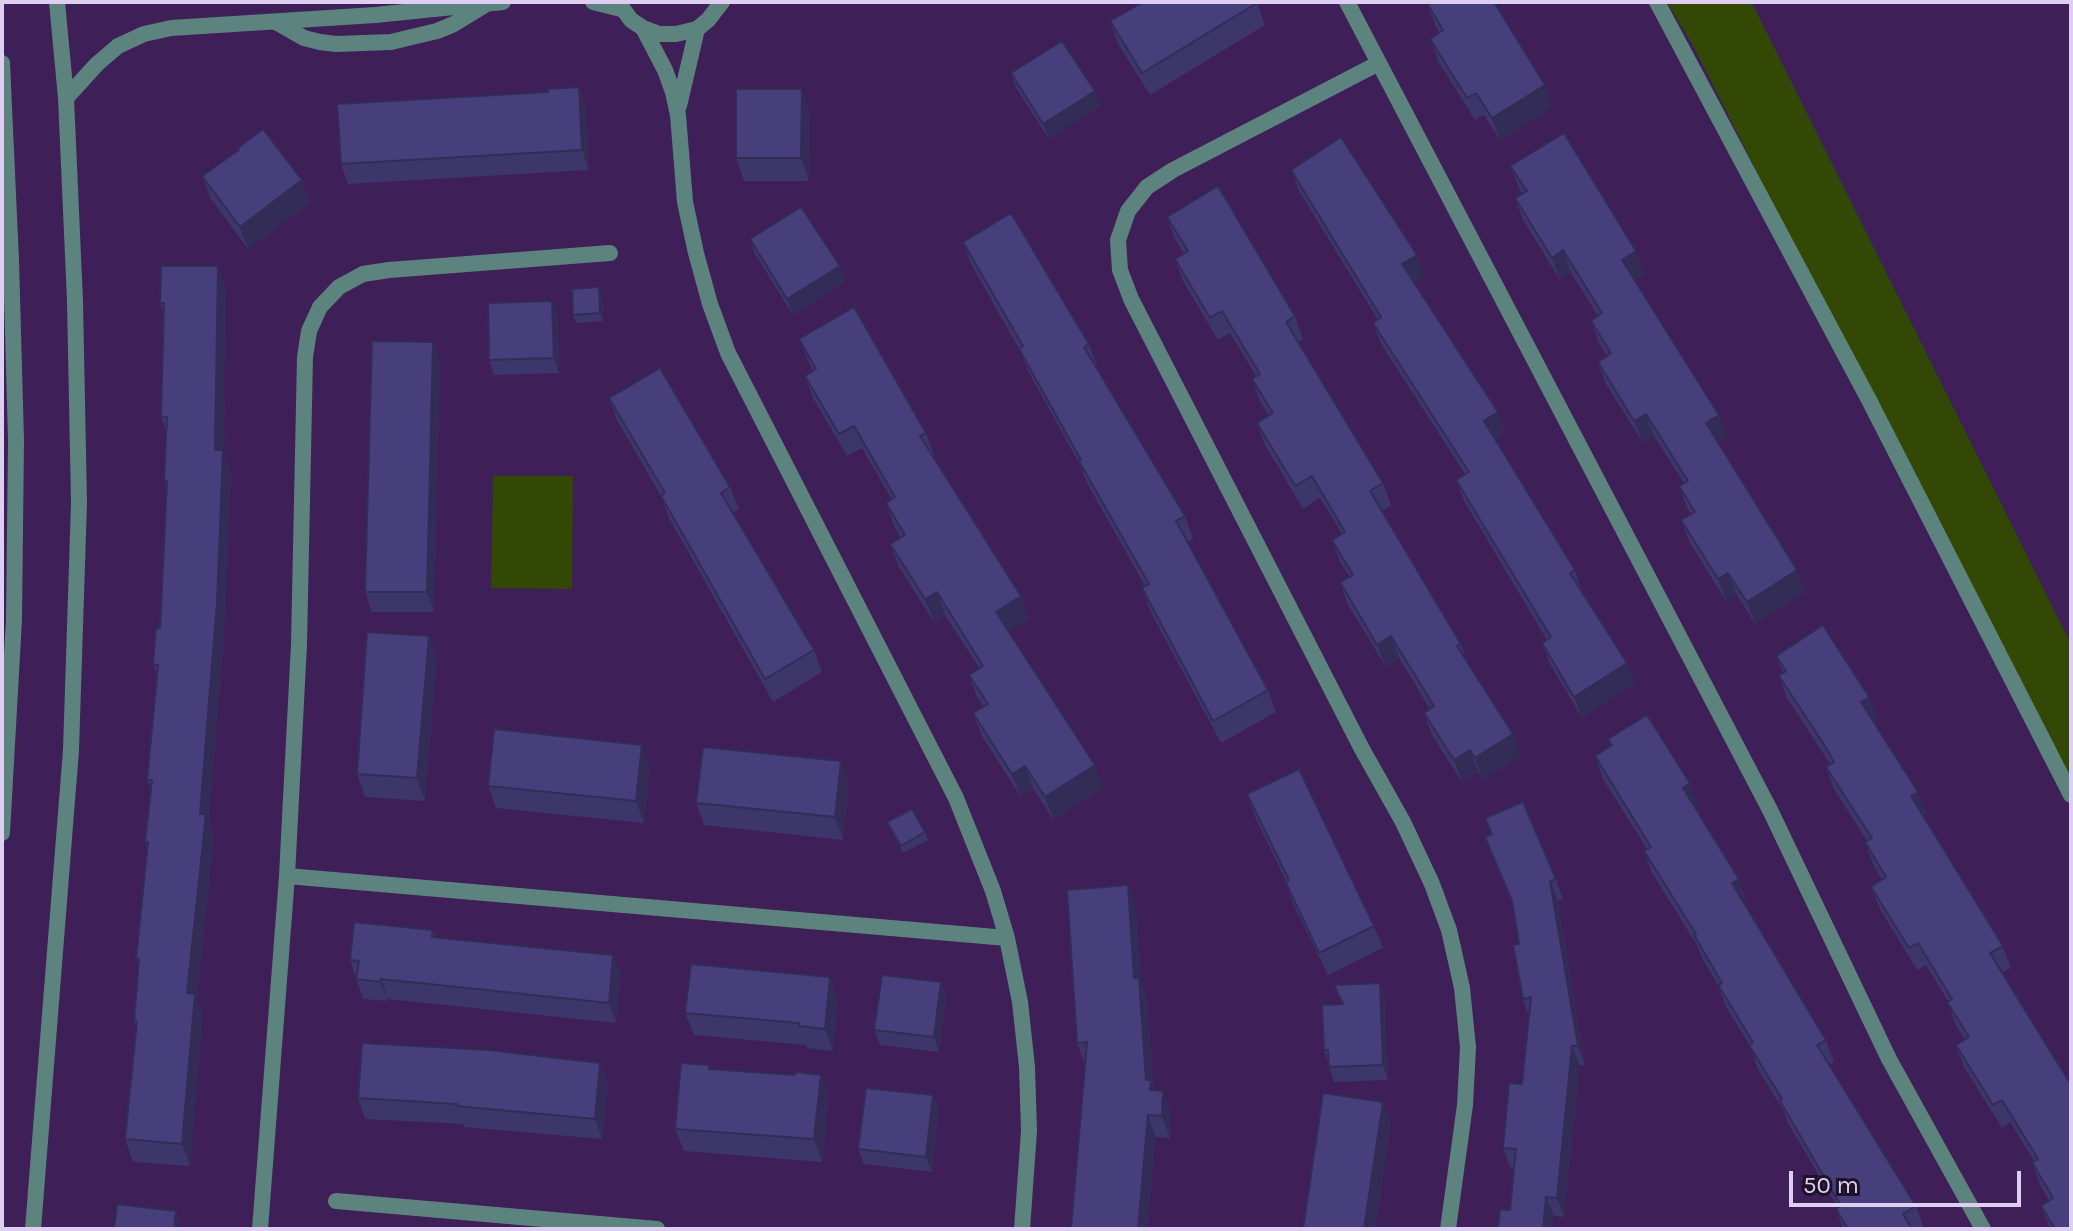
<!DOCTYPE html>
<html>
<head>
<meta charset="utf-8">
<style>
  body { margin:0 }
  #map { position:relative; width:2073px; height:1231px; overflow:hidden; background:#3e1f57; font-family:Karla,sans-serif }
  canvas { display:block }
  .frame { position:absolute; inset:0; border:4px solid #decef1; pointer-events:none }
  .scale { position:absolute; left:1789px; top:1171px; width:232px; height:36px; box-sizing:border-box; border:4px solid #decef1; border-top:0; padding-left:10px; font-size:24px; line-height:28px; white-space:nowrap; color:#decef1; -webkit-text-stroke:6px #1e122a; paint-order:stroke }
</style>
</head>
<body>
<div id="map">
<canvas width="2073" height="1231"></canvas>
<div class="frame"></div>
<div class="scale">50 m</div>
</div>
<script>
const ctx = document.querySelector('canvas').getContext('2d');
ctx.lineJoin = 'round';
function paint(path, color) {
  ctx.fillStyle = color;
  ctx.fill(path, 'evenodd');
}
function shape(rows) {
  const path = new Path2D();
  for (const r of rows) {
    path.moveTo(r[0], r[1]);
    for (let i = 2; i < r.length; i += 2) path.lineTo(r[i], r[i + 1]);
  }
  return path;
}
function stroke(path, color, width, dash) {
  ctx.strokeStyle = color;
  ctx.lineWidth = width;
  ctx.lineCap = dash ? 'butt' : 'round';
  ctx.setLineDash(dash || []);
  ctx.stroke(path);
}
const green = shape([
  [1667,2,1751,2,1755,9,2071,644,2071,798,1695,49],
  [493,476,573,476,572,589,491,588]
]);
const minor = shape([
  [593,2,621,9],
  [618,2,631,20,643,28,659,34,676,34,697,29,708,20,722,2],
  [1347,2,1770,810,1889,1059,1983,1229],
  [1657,2,1869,400,2071,795],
  [276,22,304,38,320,42,336,44,391,42,437,31,454,24,485,5],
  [643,28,665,70,673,92,678,115,685,202,696,253,710,304,728,353,956,798,993,891,1007,938,1020,1002,1027,1067,1029,1131,1022,1229],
  [1379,63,1173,170,1147,187,1128,211,1118,240,1120,270,1131,299,1362,749,1403,822,1432,884,1449,930,1462,988,1468,1047,1465,1105,1448,1229],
  [66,98,97,64,118,46,144,34,171,28,375,15,503,2],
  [679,106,697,29],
  [287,876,1007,938],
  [336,1201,657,1229],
  [260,1229,287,876,299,644,305,357,309,331,320,307,339,287,363,274,389,270,610,253]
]);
const tertiary = shape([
  [2,63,11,260,16,440,14,620,2,833],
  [33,1229,71,750,79,503,75,301,66,98,57,2]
]);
const wall = shape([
  [1257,2,1265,25,1150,95,1118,44,1110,21],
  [1428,2,1494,2,1553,107,1500,141,1484,115,1475,120,1438,61,1430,39,1440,33,1436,27,1428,5,1430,4],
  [1011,73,1095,91,1100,106,1049,139,1016,88],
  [586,107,589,170,348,184,341,164],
  [810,112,809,181,744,181,736,158],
  [239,150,302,180,310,203,248,249,211,199,202,176],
  [1510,166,1636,251,1645,274,1635,280,1727,437,1718,443,1805,593,1755,624,1737,595,1726,601,1690,543,1681,520,1691,514,1687,508,1679,486,1684,483,1654,436,1643,443,1606,384,1598,362,1607,356,1599,343,1591,321,1598,316,1571,273,1560,280,1523,220,1515,198,1522,194,1519,188],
  [1291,170,1417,255,1424,276,1414,283,1505,433,1495,440,1575,570,1582,592,1635,684,1582,718,1550,664,1542,643,1547,640,1464,501,1456,480,1465,474,1381,344,1373,323,1378,320,1299,191],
  [1167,217,1295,316,1303,339,1298,342,1383,483,1391,505,1382,511,1461,644,1468,664,1521,756,1483,780,1478,772,1462,782,1432,735,1424,713,1430,709,1399,658,1386,667,1348,605,1340,582,1350,577,1340,562,1332,540,1342,534,1320,498,1303,509,1265,445,1257,423,1269,416,1260,401,1252,379,1256,376,1230,333,1218,340,1183,281,1175,259,1184,254,1175,239],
  [750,239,845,282,793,315,755,254],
  [963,242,1089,344,1097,366,1096,367,1185,516,1193,539,1187,542,1268,690,1276,712,1221,743,1150,611,1142,588,1145,586,1087,483,1081,467,1028,371,1019,349,971,264],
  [218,266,226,289,224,453,231,473,225,624,209,823,214,837,197,999,203,1016,190,1166,133,1162,125,1139,136,1028,134,1021,139,966,136,959,148,850,145,842,151,790,147,780,157,675,153,665,160,628,167,487,164,481,166,430,161,417,163,312,160,303],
  [602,295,603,321,576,323,573,315],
  [558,316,559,373,494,375,489,360],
  [799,339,926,433,934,455,933,456,1029,619,1009,631,1103,788,1053,820,1033,788,1020,796,982,736,973,713,984,707,977,697,969,675,979,668,945,615,934,622,899,567,890,544,901,538,894,526,886,503,892,500,862,448,847,456,813,398,805,376,813,371,808,361],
  [440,362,434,612,372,612,365,592],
  [609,398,730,487,739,509,732,513,814,650,822,672,773,702,669,518,661,496,617,420],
  [429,636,437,658,425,801,365,797,357,774],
  [1776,656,1869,697,1877,719,1873,721,1918,792,1926,814,1923,816,2003,946,2011,968,2002,973,2071,1229,2050,1229,2041,1206,2049,1201,2040,1185,2032,1162,2034,1161,2010,1122,2002,1128,1964,1067,1956,1045,1965,1040,1955,1024,1948,1001,1926,965,1917,970,1880,909,1871,887,1882,880,1873,864,1865,842,1867,841,1834,789,1826,767,1830,764,1787,698,1779,676,1783,673],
  [1608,739,1698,806,1695,808,1747,901,1744,903,1826,1040,1834,1062,1829,1065,1916,1206,1924,1228,1843,1229,1836,1209,1838,1208,1788,1123,1784,1112,1757,1067,1749,1044,1726,1007,1718,985,1702,958,1698,947,1652,873,1644,851,1647,849,1603,779,1595,756,1611,746],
  [642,745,650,767,644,823,496,808,488,786],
  [849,783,843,840,704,825,696,803],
  [1247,794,1374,926,1383,948,1328,975,1293,904,1285,881,1286,881,1255,817],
  [1485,818,1556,879,1563,899,1558,901,1585,1066,1580,1065,1564,1217,1510,1210,1514,1168,1510,1167,1503,1148,1522,1084,1529,1017,1523,999,1519,944,1513,905,1485,837,1491,834],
  [887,822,925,832,928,840,903,853],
  [1136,907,1141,981,1147,1000,1153,1084,1155,1090,1171,1112,1170,1138,1156,1137,1085,1065,1077,1043],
  [433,930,436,938,613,955,621,974,616,1023,388,999,388,1001,363,999,350,960],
  [830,977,838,1000,833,1051,807,1048,806,1045,694,1035,685,1013],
  [941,982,946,997,939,1052,880,1045,874,1030],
  [1334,985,1385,998,1388,1080,1334,1082,1324,1050,1342,1004],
  [600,1063,608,1083,602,1139,464,1127,463,1124,365,1119,358,1098],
  [709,1065,710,1069,829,1097,822,1162,684,1151,675,1129],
  [933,1095,939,1110,932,1172,864,1164,858,1149]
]);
const shadedWall = shape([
  [1545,85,1553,107,1500,141,1492,118],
  [579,87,586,107,589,170,582,150],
  [802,89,810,112,809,181,801,158],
  [1095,91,1100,106,1049,139,1043,124],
  [302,180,310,203,248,249,240,227],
  [1563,250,1571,273,1560,280,1552,258],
  [1636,251,1645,274,1631,282,1622,260],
  [1417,255,1424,276,1410,286,1402,264],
  [218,266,226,289,224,453,231,473,225,624,209,823,214,837,197,999,203,1016,190,1166,182,1144,187,993,200,814,215,450],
  [840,266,845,282,793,315,787,299],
  [599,287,602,295,603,321,600,313],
  [552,301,558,316,559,373,554,358],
  [433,342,440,362,434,612,427,592],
  [1498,412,1505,433,1492,442,1484,421],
  [1646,414,1654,436,1643,443,1634,421],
  [1719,415,1727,437,1714,445,1706,423],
  [1797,570,1805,593,1755,624,1747,602],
  [1728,573,1737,595,1726,601,1718,579],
  [937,592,945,615,934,622,925,599],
  [1021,596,1029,619,1005,634,996,612],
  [429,636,437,658,425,801,417,778],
  [1391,636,1399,658,1386,667,1377,645],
  [1627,663,1635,684,1582,718,1574,697],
  [1869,697,1877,719,1869,724,1861,702],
  [1513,734,1521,756,1483,780,1475,758],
  [642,745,650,767,644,823,636,801],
  [1470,750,1478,772,1462,782,1454,760],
  [841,761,849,783,843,840,835,817],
  [1095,765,1103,788,1053,820,1045,797],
  [1025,766,1033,788,1020,796,1012,774],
  [1690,783,1698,806,1691,810,1683,788],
  [1918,792,1926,814,1919,819,1911,796],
  [1739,879,1747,901,1740,905,1732,883],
  [1550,881,1558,901,1585,1066,1578,1046],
  [1128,885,1136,907,1141,981,1147,1000,1153,1084,1159,1102,1158,1112,1146,1080,1134,978],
  [613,955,621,974,616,1023,609,1003],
  [830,977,838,1000,833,1051,825,1029],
  [381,979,388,999,388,1001,380,982],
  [941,982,946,997,939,1052,934,1037],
  [1380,983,1385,998,1388,1080,1383,1065],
  [1572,1046,1580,1065,1564,1217,1557,1198],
  [600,1063,608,1083,602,1139,595,1119],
  [821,1075,829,1097,822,1162,814,1139],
  [1163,1091,1171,1112,1170,1138,1162,1116],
  [933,1095,939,1110,932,1172,926,1157],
  [1383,1102,1391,1124,1376,1229,1364,1229],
  [1148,1115,1156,1137,1148,1229,1138,1229],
  [1546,1197,1554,1216,1552,1229,1543,1229],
  [176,1211,182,1229,174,1229]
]);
const building = shape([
  [1143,2,1257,2,1257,3,1142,73,1110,21,1143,2],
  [1433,2,1494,2,1545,85,1492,118,1476,93,1467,98,1430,39,1443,30,1428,5,1433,2],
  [1062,41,1095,91,1043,124,1011,73,1062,41],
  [579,87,582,150,341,164,337,104,548,92,548,89,579,87],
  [736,89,802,89,801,158,736,158,736,89],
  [263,129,302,180,240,227,202,176,239,150,238,148,263,129],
  [1564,133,1636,251,1622,260,1719,415,1706,423,1797,570,1747,602,1728,573,1718,579,1681,520,1695,512,1679,486,1688,481,1646,414,1634,421,1598,362,1611,353,1591,321,1602,313,1563,250,1552,258,1515,198,1527,191,1510,166,1564,133],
  [1341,137,1417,255,1402,264,1498,412,1484,421,1575,570,1570,573,1627,663,1574,697,1542,643,1551,637,1456,480,1469,472,1373,323,1381,317,1291,170,1341,137],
  [1218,186,1295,316,1286,322,1383,483,1370,491,1461,644,1457,646,1513,734,1475,758,1470,750,1454,760,1424,713,1434,706,1391,636,1377,645,1340,582,1353,575,1332,540,1345,532,1312,476,1295,486,1257,423,1273,413,1252,379,1260,374,1222,311,1210,318,1175,259,1188,251,1167,217,1218,186],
  [801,207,840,266,787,299,750,239,801,207],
  [1011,213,1089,344,1084,347,1185,516,1176,521,1268,690,1213,721,1142,588,1149,584,1079,461,1081,460,1019,349,1023,346,963,242,1011,213],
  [161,266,218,266,215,450,223,450,217,602,200,814,206,814,187,993,195,994,182,1144,125,1139,137,1021,134,1021,139,959,136,959,148,842,145,842,152,780,147,780,158,665,153,665,156,628,160,628,167,481,164,481,167,417,161,417,164,303,160,303,161,266],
  [599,287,600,313,573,315,572,289,599,287],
  [552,301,554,358,489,360,488,303,552,301],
  [854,307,926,433,920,436,1021,596,996,612,1095,765,1045,797,1025,766,1012,774,973,713,988,704,969,675,983,666,937,592,925,599,890,544,905,535,886,503,895,497,854,426,839,434,805,376,816,369,799,339,854,307],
  [372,341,433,342,427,592,365,592,372,341],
  [660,368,730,487,721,493,814,650,765,679,661,496,665,493,609,398,660,368],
  [1823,625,1869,697,1861,702,1918,792,1911,796,2003,946,1990,953,2071,1085,2071,1229,2055,1229,2041,1206,2053,1198,2032,1162,2038,1159,2002,1100,1993,1105,1956,1045,1969,1037,1947,1002,1952,999,1918,943,1909,948,1871,887,1886,877,1865,842,1872,838,1826,767,1834,762,1825,746,1779,676,1786,671,1776,656,1823,625],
  [367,632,429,636,417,778,357,774,367,632],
  [1647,715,1690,783,1683,788,1739,879,1732,883,1826,1040,1817,1045,1916,1206,1903,1214,1912,1229,1848,1229,1836,1209,1841,1206,1780,1101,1782,1099,1749,1045,1753,1042,1718,985,1722,983,1694,935,1696,934,1644,851,1651,847,1595,756,1612,745,1608,739,1647,715],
  [494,729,642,745,636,801,488,786,494,729],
  [703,747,841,761,835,817,696,803,703,747],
  [1299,769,1374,926,1319,953,1285,881,1289,880,1247,794,1299,769],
  [1523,802,1556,879,1550,881,1578,1046,1572,1046,1557,1198,1546,1197,1543,1229,1498,1229,1500,1209,1510,1210,1516,1149,1503,1148,1509,1083,1522,1084,1531,997,1523,999,1513,945,1519,944,1512,901,1485,837,1492,834,1485,818,1523,802],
  [912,809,925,832,901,846,887,822,912,809],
  [1128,885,1134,978,1139,978,1146,1080,1151,1080,1150,1090,1163,1091,1162,1116,1148,1115,1138,1229,1071,1229,1087,1042,1077,1043,1067,890,1128,885],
  [354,922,433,930,432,937,613,955,609,1003,381,979,380,982,356,979,359,961,350,960,354,922],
  [691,964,830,977,825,1029,799,1026,799,1023,685,1013,691,964],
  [882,975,941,982,934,1037,874,1030,882,975],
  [1380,983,1383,1065,1329,1067,1328,1050,1324,1050,1322,1005,1343,1004,1334,985,1380,983],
  [362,1043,488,1050,600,1063,595,1119,457,1106,457,1104,358,1098,362,1043],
  [681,1063,709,1065,709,1069,795,1075,795,1072,821,1075,814,1139,675,1129,681,1063],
  [866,1088,933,1095,926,1157,858,1149,866,1088],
  [1323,1093,1383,1102,1364,1229,1303,1229,1323,1093],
  [117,1204,176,1211,174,1229,114,1229,117,1204]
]);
paint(green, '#334804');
stroke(minor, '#5c837e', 16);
stroke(tertiary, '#5c837e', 16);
paint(wall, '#3d366b');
paint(shadedWall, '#322c57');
paint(building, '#473f7c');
stroke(building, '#322c57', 2);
</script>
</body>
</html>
